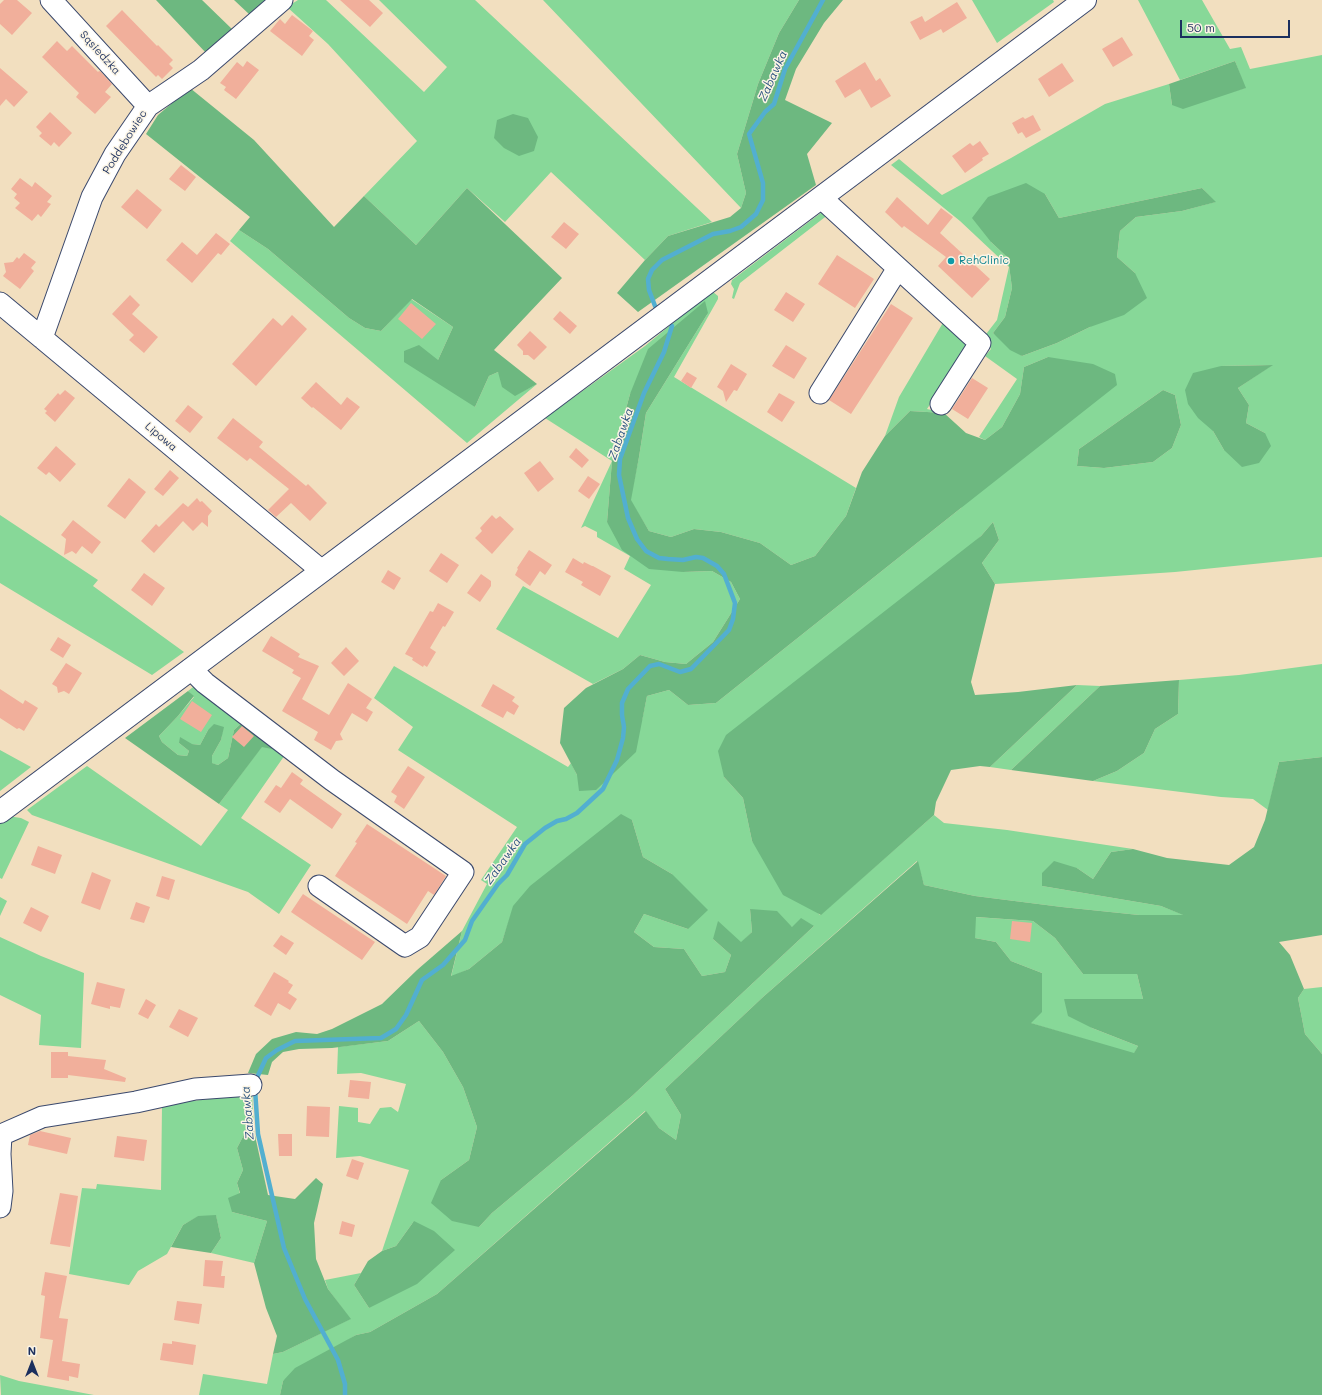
<!DOCTYPE html>
<html>
<head>
<meta charset="utf-8">
<style>
  body { margin:0 }
  #map { position:relative; width:1322px; height:1395px; overflow:hidden; background:#f2dfbf; font-family:Mali,sans-serif }
  canvas { display:block }
  .north { position:absolute; left:12px; top:1343px; width:40px; height:40px; -webkit-text-stroke:3px #fcf5e5; paint-order:stroke; rotate:0deg; font-size:11px; font-weight:700; line-height:16px; text-align:center; color:#1b2f5e }
  .north::after { content:''; display:block; margin:auto; width:14px; height:18px; background:#1b2f5e; clip-path:polygon(50% 0,100% 100%,50% 72%,0 100%) }
  .scale { position:absolute; left:1180px; top:20px; width:110px; height:18px; box-sizing:border-box; border:2px solid #1b2f5e; border-top:0; padding-left:5px; font-size:12px; line-height:14px; white-space:nowrap; color:#1b2f5e; -webkit-text-stroke:3px #fcf5e5; paint-order:stroke }
</style>
</head>
<body>
<div id="map">
<canvas width="1322" height="1395"></canvas>
<div class="north">N</div>
<div class="scale">50 m</div>
</div>
<script>
const ctx = document.querySelector('canvas').getContext('2d');
ctx.lineJoin = 'round';
function paint(path, color) {
  ctx.fillStyle = color;
  ctx.fill(path, 'evenodd');
}
function shape(rows) {
  const path = new Path2D();
  for (const r of rows) {
    path.moveTo(r[0], r[1]);
    for (let i = 2; i < r.length; i += 2) path.lineTo(r[i], r[i + 1]);
  }
  return path;
}
function stroke(path, color, width, dash) {
  ctx.strokeStyle = color;
  ctx.lineWidth = width;
  ctx.lineCap = dash ? 'butt' : 'round';
  ctx.setLineDash(dash || []);
  ctx.stroke(path);
}
function drawText(font, color, halo, rows, align = 'center') {
  ctx.font = font + ' Mali,sans-serif';
  ctx.lineWidth = 3;
  ctx.setLineDash([]);
  ctx.textBaseline = 'middle';
  ctx.strokeStyle = halo;
  ctx.fillStyle = color;
  for (const [text, x, y, turn = 0] of rows) {
    ctx.save();
    ctx.translate(x, y);
    ctx.rotate((+turn || 0) * Math.PI / 180);
    ctx.textAlign = isNaN(turn) ? turn : align;
    if (halo) ctx.strokeText(text, 0, 0);
    ctx.fillText(text, 0, 0);
    ctx.restore();
  }
}
const green = shape([
  [298,0,326,0,424,92,447,67,379,0,475,0,712,222,668,236,645,260,551,172,505,222,467,188,416,245,364,196,417,141,328,44,287,7],
  [543,0,799,0,779,33,758,84,737,154,746,193,741,208],
  [972,0,1053,0,1054,2,997,43],
  [1138,0,1202,0,1230,49,1241,47,1250,69,1322,55,1322,557,1175,572,995,584,982,563,999,540,993,522,981,536,724,777,743,798,752,841,820,915,934,815,944,823,1007,830,1133,849,1111,852,1093,879,1077,868,1042,886,1161,906,1184,915,1139,915,1062,907,975,896,924,885,917,861,763,997,665,1089,681,1115,676,1140,659,1128,645,1111,437,1294,370,1332,356,1335,283,1381,280,1395,199,1395,203,1374,267,1384,273,1354,283,1352,350,1319,328,1289,325,1280,361,1273,354,1285,369,1308,414,1221,396,1246,382,1251,409,1170,360,1156,336,1158,339,1106,358,1108,358,1122,370,1124,380,1108,391,1107,398,1112,406,1084,361,1073,337,1074,338,1047,388,1041,419,1021,443,1052,463,1087,477,1127,469,1160,441,1180,479,1227,492,1213,631,1097,814,926,792,927,750,909,752,932,741,943,713,939,731,955,725,972,702,976,684,949,654,947,634,932,644,914,688,929,672,874,643,857,632,820,514,906,502,942,469,969,451,977,462,931,487,884,481,880,517,827,398,750,413,727,374,698,394,666,568,767,571,763,577,775,642,720,647,696,669,690,688,705,716,703,961,508,1048,357,1024,367,1020,394,1002,427,985,440,979,437,1017,379,985,356,991,349,983,338,997,320,1009,267,960,221,891,165,899,159,942,195,1011,158,1105,104,1169,84,1172,105,1218,96,1245,88,1235,61,1180,80],
  [1202,188,1215,202,1182,211,1136,217,1120,231,1117,257,1135,273,1090,327,1057,343,1022,356,993,333,1005,317,1012,288,1008,258,991,242,1045,194,1059,218],
  [1272,365,1238,388,1249,405,1246,423,1265,433,1224,450,1213,431,1221,366],
  [1163,390,1175,395,1181,425,1172,448,1153,462,1104,468,1077,466,1079,449],
  [822,212,829,214,740,283,734,299,732,298,734,289,731,284,732,280],
  [239,230,268,249,349,318,365,328,381,331,411,299,453,327,438,360,475,407,489,376,498,372,515,395,537,384,467,443,230,241],
  [713,292,718,296,718,299,674,377,856,488,846,516,815,556,791,565,760,543,721,532,694,529,671,537,649,531,630,500,639,457,646,413,708,313,630,394,612,461,607,522,683,572,712,571,731,582,740,599,713,642,686,664,665,662,640,655,623,669,593,684,496,629,523,586,618,638,651,585,624,569,630,556,597,537,597,532,585,526,581,528,612,461,545,418,645,346,709,293],
  [944,321,969,344,927,409,944,413,910,411,885,436,899,397],
  [0,515,98,580,93,586,184,652,152,675,0,583],
  [1322,664,1322,757,1279,762,1268,810,1253,799,1221,797,1093,781,1117,771,1144,753,1155,729,1178,714,1179,680,1239,675],
  [197,684,245,720,234,730,228,758,218,765,211,763,212,756,221,740,223,727,208,730,200,745,179,743,189,751,187,756,178,755,162,742,159,736,178,716,194,697,188,691],
  [1077,685,1100,686,1011,770,990,767],
  [262,746,287,752,241,818,311,865,279,914,248,892,32,815,27,810,87,766,201,846,228,810,219,804],
  [0,750,31,767,0,791],
  [7,816,21,818,29,822,2,879,0,878,0,822],
  [0,897,7,901,0,916],
  [975,917,1033,921,1055,938,1083,974,1137,974,1143,999,1064,999,1092,1028,1138,1046,1134,1054,1030,1023,1042,973,1011,961,996,942,975,938],
  [0,937,41,956,84,973,81,1048,39,1045,41,1015,0,995],
  [1322,987,1322,1054,1305,1034,1298,998,1304,989],
  [228,1090,252,1094,254,1131,247,1129,237,1148,243,1170,237,1183,240,1194,232,1212,267,1221,254,1263,211,1253,221,1238,216,1216,199,1216,183,1225,167,1254,138,1271,129,1285,69,1274,82,1188,96,1189,97,1184,161,1190,162,1106,183,1102,218,1098],
  [0,1375,19,1381,94,1395,1,1395]
]);
const forest = shape([
  [156,0,202,0,233,30,207,54],
  [234,0,268,0,250,15],
  [799,0,843,0,824,23,796,69,785,100,832,123,807,154,816,185,638,312,617,293,645,260,668,236,730,217,741,208,746,193,737,154,758,84,779,33],
  [1235,61,1246,88,1183,109,1172,105,1169,84],
  [190,88,254,140,334,227,364,196,416,245,467,188,562,278,494,350,537,384,515,396,502,387,498,372,489,376,475,407,404,362,404,351,419,345,438,360,453,327,412,299,381,331,365,328,349,318,268,249,239,230,250,217,146,134,158,115],
  [513,114,528,118,538,137,534,151,519,156,504,148,494,138,497,120],
  [1026,183,1045,194,1059,218,1202,188,1216,202,1182,211,1136,217,1120,231,1117,257,1135,273,1147,298,1124,315,1090,327,1057,343,1022,356,1010,350,993,333,1005,317,1012,288,1008,258,991,242,972,218,988,197],
  [705,301,708,313,646,413,639,457,631,500,649,531,671,537,694,529,721,532,760,543,791,565,815,556,846,516,862,472,885,436,910,411,944,413,966,433,985,440,1002,427,1020,394,1024,367,1048,357,1093,364,1115,374,1117,385,961,508,716,703,688,705,669,690,647,696,636,752,596,790,579,791,577,775,560,743,564,708,586,688,623,669,640,655,665,662,686,664,713,642,740,599,731,582,712,571,683,572,649,569,622,550,607,522,612,461,630,394,648,349],
  [1273,365,1238,388,1249,405,1246,423,1265,433,1271,446,1259,463,1242,467,1224,450,1213,431,1198,418,1188,404,1185,390,1193,373,1221,366],
  [1163,390,1175,395,1181,425,1172,448,1153,462,1104,468,1077,466,1079,449],
  [993,522,999,540,982,563,995,584,971,682,975,695,1018,692,1077,685,990,767,980,766,951,770,936,802,934,815,821,915,783,895,752,841,743,798,724,777,718,751,726,735,981,536],
  [1179,680,1178,714,1155,729,1144,753,1117,771,1093,781,1011,770,1100,686],
  [188,691,194,696,178,716,159,736,162,742,178,755,187,756,189,751,179,743,180,737,192,744,200,745,208,730,214,724,224,727,221,740,212,756,212,763,218,765,228,758,234,730,245,720,287,752,262,747,219,804,125,738],
  [1322,757,1322,935,1279,942,1290,955,1304,989,1298,998,1305,1034,1322,1054,1322,1395,280,1395,283,1381,295,1368,356,1335,370,1332,437,1294,646,1111,659,1128,676,1140,681,1115,665,1089,763,997,918,861,924,885,975,896,1062,907,1139,915,1183,915,1161,906,1042,886,1042,873,1054,861,1077,868,1093,879,1111,852,1133,849,1167,858,1229,865,1254,847,1265,820,1279,762],
  [976,917,1033,921,1055,938,1083,974,1137,974,1143,999,1064,999,1068,1016,1092,1028,1138,1046,1134,1053,1031,1023,1042,1012,1042,973,1011,961,996,942,975,938],
  [621,814,632,820,643,857,672,874,708,910,688,929,644,914,634,932,654,947,684,949,702,976,725,972,731,955,713,939,718,921,741,942,752,932,750,909,777,911,792,927,801,918,814,926,631,1097,492,1213,479,1227,452,1221,431,1203,441,1180,469,1160,477,1127,463,1087,443,1052,419,1021,388,1041,332,1048,299,1049,283,1052,272,1062,268,1075,248,1073,256,1054,272,1039,296,1032,317,1034,332,1029,382,1004,417,970,462,931,451,976,469,969,502,942,513,906,530,886],
  [247,1129,254,1131,268,1195,295,1199,316,1178,323,1184,314,1223,316,1259,328,1289,351,1319,283,1352,273,1354,277,1336,266,1308,254,1263,267,1221,232,1212,228,1198,240,1193,237,1183,243,1170,237,1148],
  [216,1215,221,1238,211,1253,171,1247,183,1225,198,1216],
  [414,1221,434,1231,455,1250,417,1284,369,1308,354,1285,368,1261,382,1251,396,1246]
]);
const stream = shape([
  [655,306,649,290,648,279,652,270,662,260,713,234,730,231,741,227,756,214,763,200,763,183,749,134,765,112,774,104,785,69,823,0],
  [255,1082,266,1058,277,1050,295,1041,381,1038,396,1029,406,1015,422,980,443,965,465,940,472,921,498,884,507,875,525,844,545,828,557,821,566,819,577,813,603,789,617,760,623,738,624,727,622,715,622,703,628,689,650,666,659,664,680,672,691,669,729,630,733,619,735,603,724,574,717,566,703,558,696,557,683,560,668,559,659,558,646,551,637,539,628,518,619,475,620,459,644,393,664,352,672,326],
  [255,1089,258,1134,284,1248,305,1299,338,1360,345,1384,345,1395]
]);
const building = shape([
  [4,0,17,0,32,13,12,35,0,24,0,4],
  [340,0,369,0,383,13,370,27],
  [957,2,967,18,943,33,941,29,920,40,910,22,922,16,925,22],
  [122,10,157,46,158,45,173,60,169,64,173,68,162,79,158,75,156,77,106,26],
  [292,15,313,31,309,36,314,40,302,56,270,31,280,19,285,24],
  [1122,37,1133,55,1113,67,1102,49],
  [57,41,67,51,72,46,98,72,99,71,101,72,112,84,105,92,111,97,95,114,76,97,79,93,42,57],
  [247,61,259,70,236,99,224,90,226,87,220,83,237,62,243,67],
  [865,62,876,81,880,78,891,96,871,108,860,89,845,98,835,81],
  [1062,63,1074,81,1049,97,1038,79],
  [0,68,28,92,14,107,6,99,0,106],
  [50,112,72,133,59,147,54,142,51,146,39,136,42,133,36,127],
  [1033,115,1041,130,1026,138,1022,132,1018,134,1012,123,1023,117,1025,119],
  [980,141,989,154,982,158,983,160,965,173,952,156,970,143,973,146],
  [181,165,196,177,185,191,169,179],
  [20,178,32,187,35,182,52,196,47,202,51,204,41,217,38,214,32,221,15,208,20,203,14,198,17,194,11,189],
  [137,189,162,210,147,229,121,207],
  [897,197,928,225,941,208,953,217,940,233,990,279,972,298,938,266,946,257,904,226,902,228,885,212],
  [564,222,579,234,566,249,551,237],
  [216,233,230,244,221,255,218,253,192,283,166,260,182,242,197,255],
  [24,253,36,262,31,268,34,271,20,289,3,276,6,272,4,263,13,262,17,257,19,259],
  [837,255,874,279,855,308,818,284],
  [786,292,805,304,793,322,774,310],
  [130,295,140,305,132,314,158,337,144,353,129,340,134,335,112,314],
  [411,303,436,324,422,339,398,319],
  [891,304,913,318,851,414,829,400],
  [560,311,577,326,570,334,553,319],
  [292,315,307,329,256,386,232,364,273,318,282,326],
  [530,331,547,347,534,360,528,355,523,355,523,351,517,345],
  [786,345,807,358,794,379,772,366],
  [731,364,747,374,737,391,734,390,726,402,723,391,717,387],
  [687,372,697,378,691,388,681,381],
  [972,378,988,388,968,419,952,409],
  [316,382,341,405,347,397,360,407,341,430,313,407,312,408,301,398],
  [65,390,75,398,55,422,45,413,47,411,44,409,58,393,60,395],
  [779,393,795,402,782,422,767,412],
  [188,405,203,417,190,433,175,421],
  [233,418,263,442,259,447,306,486,308,484,327,503,310,521,291,503,276,517,268,510,289,489,250,458,247,461,217,438],
  [56,446,76,464,60,482,49,472,46,475,37,468],
  [576,448,589,460,582,468,569,457],
  [540,461,554,479,538,492,524,473],
  [170,470,179,478,163,496,154,489],
  [588,476,600,484,589,499,578,491],
  [129,478,146,492,125,519,107,506],
  [197,498,200,502,202,501,212,511,208,516,208,527,202,522,193,531,183,521,154,553,141,541,156,524,159,527,183,503,188,507],
  [492,515,496,519,500,516,514,529,492,554,475,538,482,531,480,528],
  [73,520,101,542,92,554,82,546,76,554,72,551,64,555,66,539,61,535],
  [529,550,552,565,545,575,540,571,530,586,515,575,518,569,517,568],
  [441,553,459,565,447,583,429,571],
  [573,558,583,564,584,562,592,566,593,566,611,576,600,596,581,585,583,582,565,572],
  [388,570,401,578,394,590,381,582],
  [144,573,165,588,152,606,131,590],
  [481,574,491,581,491,586,480,602,467,593],
  [438,603,454,612,445,627,443,626,430,648,436,652,427,667,424,665,423,667,412,660,413,658,405,654,430,611,433,612],
  [271,636,300,654,298,657,319,666,302,699,329,715,348,683,372,699,366,708,373,712,367,722,352,713,340,734,343,740,336,741,331,750,314,740,318,732,282,711,301,678,292,673,294,670,262,651],
  [58,637,71,645,63,658,50,650],
  [346,647,359,661,344,676,331,663],
  [66,663,82,673,69,694,64,691,58,693,57,687,52,684],
  [493,684,515,697,512,701,519,706,514,715,507,711,503,718,481,706],
  [0,689,23,704,25,700,38,708,24,731,19,728,17,729,0,718],
  [192,701,212,715,201,732,180,719],
  [242,726,254,736,244,747,232,737],
  [408,766,425,777,404,809,394,802,397,796,391,792],
  [292,772,303,780,300,784,342,814,332,829,290,799,280,813,264,802,276,785,281,788],
  [367,824,446,876,434,895,428,891,407,924,335,876,357,843,355,842],
  [38,846,62,855,55,874,31,865],
  [92,872,111,880,100,910,81,903],
  [162,876,175,880,169,900,156,896],
  [303,894,375,942,362,960,291,912],
  [136,902,150,907,144,923,130,919],
  [31,907,49,916,41,932,23,923],
  [1012,921,1032,923,1030,942,1010,939],
  [281,935,294,943,286,955,273,946],
  [274,972,289,981,288,982,293,985,288,993,297,999,290,1010,278,1003,271,1016,254,1006],
  [97,982,125,989,120,1008,110,1006,110,1009,91,1004],
  [146,999,156,1005,148,1019,138,1014],
  [179,1009,198,1018,188,1037,169,1027],
  [51,1052,68,1052,68,1056,106,1060,104,1069,126,1078,125,1082,68,1075,68,1078,51,1078],
  [350,1080,371,1082,369,1099,348,1097],
  [307,1106,330,1107,329,1137,306,1136],
  [40,1131,71,1138,67,1154,28,1145,30,1135],
  [278,1134,292,1134,292,1156,279,1156],
  [117,1136,147,1140,144,1161,114,1157],
  [352,1159,364,1163,358,1180,346,1176],
  [60,1193,78,1196,70,1247,50,1244],
  [342,1221,355,1225,352,1237,339,1234],
  [205,1260,223,1261,221,1276,225,1276,224,1288,203,1286],
  [45,1272,67,1276,59,1318,68,1319,62,1361,80,1364,78,1378,69,1376,69,1381,47,1377,53,1340,40,1338,45,1296,41,1295],
  [177,1301,202,1304,199,1324,174,1320],
  [172,1341,196,1345,193,1365,160,1360,163,1343,172,1344]
]);
const minor = shape([
  [51,0,148,106],
  [823,197,828,204,980,343,941,404],
  [0,303,322,571],
  [42,338,92,197,115,154,148,106,201,70,282,0],
  [820,393,898,268],
  [191,669,205,683,332,780,463,872,420,937,405,946,319,886],
  [0,1207,2,1191,0,1154,1,1135,42,1117,136,1102,195,1089,251,1085]
]);
const major = shape([
  [0,812,1085,0]
]);
const markers = [
  [951,261,4,"#0f9aa8"]
];
const streetNames = [
  ["Sąsiedzka",100,53,48],
  ["Poddębowiec",125,142,-58],
  ["Lipowa",161,437,40]
];
const cultureNames = [
  ["RehClinic",959,261]
];
const waterNames = [
  ["Zabawka",773,76,-66],
  ["Zabawka",621,434,-71],
  ["Zabawka",503,861,-55],
  ["Zabawka",248,1113,-95]
];
paint(green, '#87d898');
paint(forest, '#6db880');
stroke(stream, '#52afd0', 4.5);
paint(building, '#f1af9b');
stroke(minor, '#3b496d', 23);
stroke(major, '#3b496d', 24);
stroke(minor, '#fff', 21);
stroke(major, '#fff', 22);
for (const [x, y, r, color] of markers) {
  const dot = new Path2D();
  dot.arc(x, y, r, 0, 2 * Math.PI);
  ctx.fillStyle = color;
  ctx.fill(dot);
  stroke(dot, '#fcf5e5', 1.5);
}
drawText('11px', '#1b2f5e', '#fcf5e5', streetNames);
drawText('11px', '#0d838f', '#fcf5e5', cultureNames, 'left');
drawText('italic 12px', '#2c5580', '#fcf5e5', waterNames);
</script>
</body>
</html>
